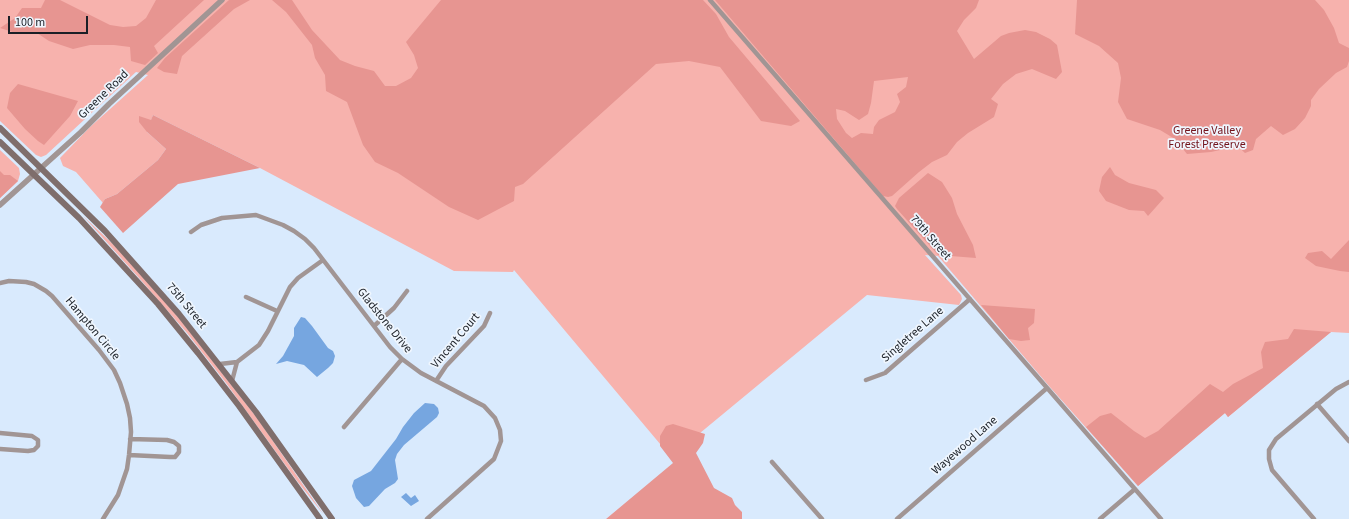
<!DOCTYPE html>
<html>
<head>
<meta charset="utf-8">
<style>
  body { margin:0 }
  #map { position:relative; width:1349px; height:519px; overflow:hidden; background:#d9eafd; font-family:"Source Sans 3",sans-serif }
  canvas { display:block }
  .scale { position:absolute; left:8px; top:16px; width:80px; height:18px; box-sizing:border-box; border:2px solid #1a1f26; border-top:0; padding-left:5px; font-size:12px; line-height:14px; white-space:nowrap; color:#1a1f26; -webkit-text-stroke:3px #eff6fe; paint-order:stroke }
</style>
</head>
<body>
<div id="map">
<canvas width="1349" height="519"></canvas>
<div class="scale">100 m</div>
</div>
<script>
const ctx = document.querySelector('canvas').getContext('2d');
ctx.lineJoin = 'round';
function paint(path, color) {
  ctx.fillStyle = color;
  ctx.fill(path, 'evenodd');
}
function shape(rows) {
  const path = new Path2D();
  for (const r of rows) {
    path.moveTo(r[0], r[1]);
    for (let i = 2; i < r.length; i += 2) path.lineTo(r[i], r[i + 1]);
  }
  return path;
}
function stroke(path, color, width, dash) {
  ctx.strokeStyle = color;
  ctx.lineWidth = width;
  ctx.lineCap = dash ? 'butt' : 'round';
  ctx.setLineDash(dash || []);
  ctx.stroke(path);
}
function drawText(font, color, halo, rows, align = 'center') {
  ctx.font = font + ' "Source Sans 3",sans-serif';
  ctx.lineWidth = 3.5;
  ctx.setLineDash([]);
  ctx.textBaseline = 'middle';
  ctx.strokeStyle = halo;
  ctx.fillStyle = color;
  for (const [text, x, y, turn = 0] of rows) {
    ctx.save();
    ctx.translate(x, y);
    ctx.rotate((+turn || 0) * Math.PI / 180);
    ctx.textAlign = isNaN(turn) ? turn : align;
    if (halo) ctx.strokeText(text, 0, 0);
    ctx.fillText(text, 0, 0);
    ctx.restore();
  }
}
const green = shape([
  [0,0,1349,0,1349,333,1331,332,1228,417,1225,413,1138,486,1049,386,938,256,925,255,961,295,962,299,959,305,867,295,671,457,514,270,513,272,454,271,260,168,153,115,147,132,166,149,158,160,117,194,105,199,103,203,76,172,63,166,60,158,90,127,148,75,136,72,46,155,41,157,36,155,0,121],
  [0,150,19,168,20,174,18,181,0,198],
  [83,216,116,247,179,318,257,418,324,515,297,481,226,383,187,333,139,278]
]);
const forest = shape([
  [45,0,60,0,110,25,123,27,136,26,146,18,156,0,204,0,154,46,158,53,145,65,131,61,130,47,114,45,90,45,73,49,49,41,37,33,19,34,0,28,15,18,22,8,41,8],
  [229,0,250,0,234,9,182,56,177,74,164,72,157,68,165,58],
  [272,0,292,0,312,30,340,60,355,66,374,71,385,86,396,86,411,78,418,68,414,55,406,42,441,0,703,0,716,14,729,37,800,121,791,126,761,121,720,67,689,61,656,64,523,184,515,187,514,201,478,220,449,207,398,173,375,162,363,145,347,102,326,91,325,75,315,58,312,45,286,12],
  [715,0,979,0,976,8,964,20,957,31,974,59,1001,36,1009,33,1025,30,1036,32,1050,39,1057,45,1062,72,1056,79,1032,69,1016,74,1003,84,991,99,998,104,994,117,968,133,957,142,947,155,932,162,919,172,892,196,888,197,883,196],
  [908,77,906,87,897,94,900,102,895,112,879,120,874,127,873,134,861,133,852,138,846,133,837,119,836,109,845,111,859,120,868,114,871,103,874,81],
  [1077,0,1315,0,1324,10,1334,28,1339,43,1349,48,1349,61,1347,67,1336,73,1319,89,1311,100,1311,106,1305,118,1295,129,1283,135,1271,126,1256,139,1253,150,1245,153,1233,142,1220,150,1211,152,1187,154,1175,139,1160,130,1127,119,1118,102,1121,78,1118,63,1099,46,1075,34],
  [18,84,78,101,70,116,44,145,38,141,25,129,7,108,10,93],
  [153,115,260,168,178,184,123,233,100,207,105,199,117,194,158,160,166,149,147,132,139,122,139,116,151,120],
  [1110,167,1115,175,1129,183,1156,190,1164,198,1148,216,1144,211,1129,210,1106,201,1099,191,1102,177],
  [0,171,4,175,10,175,18,181,0,198],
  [928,173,942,182,952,198,957,214,973,245,976,258,938,255,897,209,895,206,899,198],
  [1349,240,1349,272,1340,271,1316,266,1305,258,1308,253,1322,251,1331,259],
  [981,305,1035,309,1034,323,1028,328,1030,340,1021,341,1009,339],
  [1294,329,1331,332,1228,417,1225,413,1138,486,1086,427,1100,416,1111,413,1134,431,1145,438,1158,431,1210,384,1223,392,1233,384,1263,368,1261,352,1265,342,1288,339],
  [673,424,705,434,703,443,696,453,714,488,732,498,735,505,742,512,742,519,606,519,673,463,660,446,660,436,666,426]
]);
const water = shape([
  [301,317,305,318,312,326,328,348,333,351,335,356,333,363,328,368,317,377,304,365,287,361,276,364,283,356,294,336,294,328],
  [425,403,434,404,438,408,439,413,437,417,404,445,397,454,395,460,398,479,395,483,385,489,369,506,364,507,356,498,352,486,354,480,371,471,396,439,403,427,414,413],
  [406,493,411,498,415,495,419,501,411,506,401,497]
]);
const minor = shape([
  [710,0,1161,519],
  [191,232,201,225,222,218,256,215,283,225,294,231,305,239,314,248,390,347,402,359,421,373,484,406,495,418,500,430,501,441,494,459,427,519],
  [0,283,9,281,26,282,34,284,46,291,52,296,99,350,114,370,120,383,127,404,130,418,131,432,129,455,127,469,118,495,103,519],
  [246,297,277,311],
  [374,326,394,308,407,291],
  [220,364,237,362,259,345,268,331,290,287,298,278,323,260],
  [866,380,885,373,970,299],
  [232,381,237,362],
  [436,381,446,366,484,326,490,313],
  [1317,404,1349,441],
  [344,427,402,359],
  [0,433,32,436,38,440,38,446,34,450,28,451,0,449],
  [129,455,170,457,175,457,179,452,179,446,174,442,167,440,130,439],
  [772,462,822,519],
  [897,519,1047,388],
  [1100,519,1135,489],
  [1314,519,1272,470,1269,459,1269,450,1276,439,1336,389,1349,382]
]);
const tertiary = shape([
  [0,205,81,132,109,104,222,0]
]);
const secondary = shape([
  [0,128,105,231,179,314,256,412,332,519],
  [0,142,79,218,158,304,198,353,239,406,320,519]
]);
const streetNames = [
  ["Greene Road",104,95,-44],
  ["79th Street",930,238,49],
  ["75th Street",186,306,50],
  ["Gladstone Drive",384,321,51],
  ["Hampton Circle",92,329,50],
  ["Singletree Lane",913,335,-41],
  ["Vincent Court",456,341,-50],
  ["Wayewood Lane",965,446,-41]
];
const parkNames = [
  ["Greene Valley",1207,131],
  ["Forest Preserve",1207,145]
];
paint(green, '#f7b2ad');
paint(forest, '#e79591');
paint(water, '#76a6e0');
stroke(minor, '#a19594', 4.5);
stroke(tertiary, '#a19594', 5.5);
stroke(secondary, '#7f6e6c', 6);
drawText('12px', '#1a1f26', '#eff6fe', streetNames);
drawText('12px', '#73131b', '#eff6fe', parkNames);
</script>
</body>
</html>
